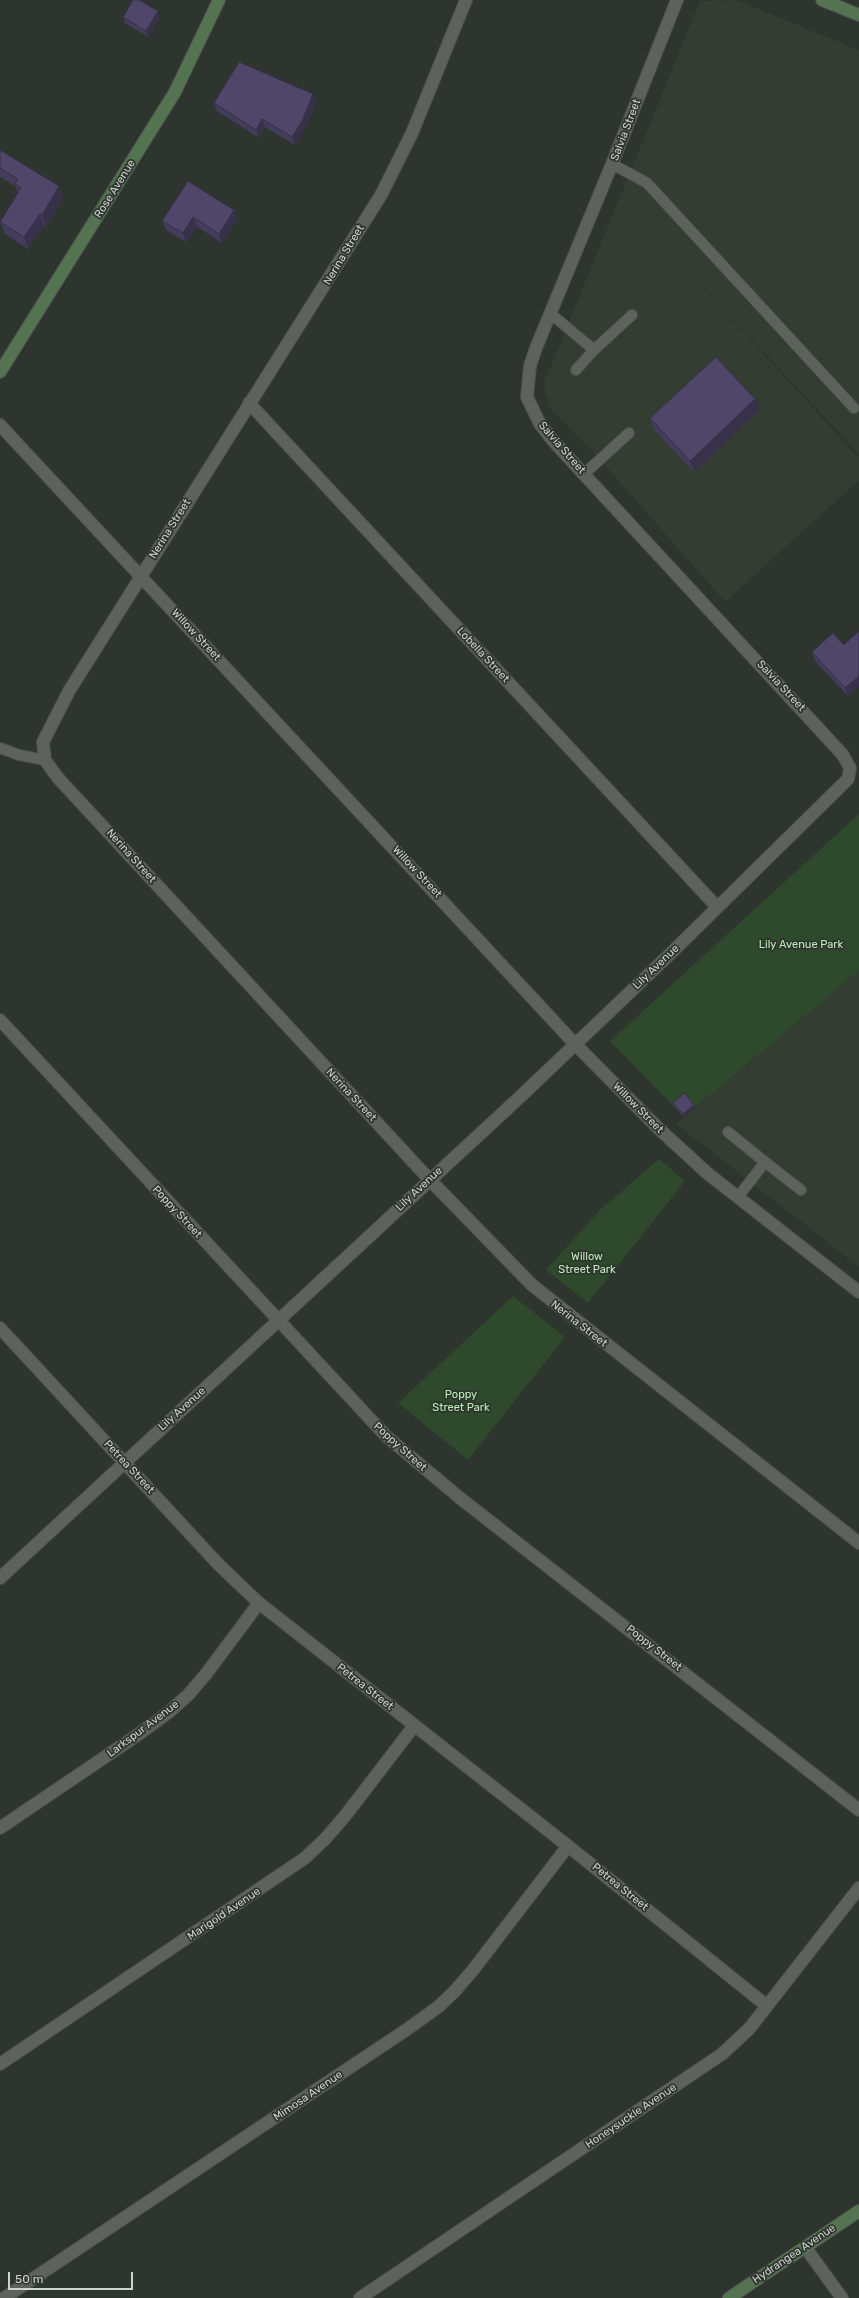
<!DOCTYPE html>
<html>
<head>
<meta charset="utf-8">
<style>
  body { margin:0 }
  #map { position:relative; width:859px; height:2298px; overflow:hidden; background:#2e342e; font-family:Rubik,sans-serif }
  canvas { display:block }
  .scale { position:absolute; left:8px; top:2272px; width:125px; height:18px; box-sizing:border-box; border:2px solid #cfd3cf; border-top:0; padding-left:5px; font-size:12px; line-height:14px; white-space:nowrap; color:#cfd3cf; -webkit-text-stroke:3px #2e342e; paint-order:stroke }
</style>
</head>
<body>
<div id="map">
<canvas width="859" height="2298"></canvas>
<div class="scale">50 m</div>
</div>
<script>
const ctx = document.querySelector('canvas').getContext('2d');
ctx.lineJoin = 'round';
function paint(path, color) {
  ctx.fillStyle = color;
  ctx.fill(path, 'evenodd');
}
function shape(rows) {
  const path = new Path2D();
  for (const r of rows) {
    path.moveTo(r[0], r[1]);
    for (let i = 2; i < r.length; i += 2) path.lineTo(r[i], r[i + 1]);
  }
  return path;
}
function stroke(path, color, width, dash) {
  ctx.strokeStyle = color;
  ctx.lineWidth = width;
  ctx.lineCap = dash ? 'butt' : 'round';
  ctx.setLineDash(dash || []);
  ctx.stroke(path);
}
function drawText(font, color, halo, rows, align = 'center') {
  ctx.font = font + ' Rubik,sans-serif';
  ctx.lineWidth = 3.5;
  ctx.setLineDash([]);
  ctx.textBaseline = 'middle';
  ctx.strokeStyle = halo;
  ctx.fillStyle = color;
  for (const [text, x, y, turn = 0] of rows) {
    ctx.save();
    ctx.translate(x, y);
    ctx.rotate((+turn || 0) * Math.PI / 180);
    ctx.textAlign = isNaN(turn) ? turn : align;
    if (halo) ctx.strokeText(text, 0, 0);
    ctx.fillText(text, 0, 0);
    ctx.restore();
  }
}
const built = shape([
  [736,0,859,50,859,454,686,269,859,458,859,480,725,602,604,464,549,407,544,383,700,1],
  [859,971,859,1267,676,1124]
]);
const green = shape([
  [859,814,859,971,684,1117,610,1041],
  [659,1159,685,1181,588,1303,546,1270,600,1210],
  [513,1296,565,1337,468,1460,398,1403]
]);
const lane = shape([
  [612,164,647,183,854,408],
  [550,313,594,350,632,315],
  [576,370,594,350],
  [584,474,629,433],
  [0,748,19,755,45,760],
  [728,1132,765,1162,738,1197],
  [765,1162,801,1190]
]);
const street = shape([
  [466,0,412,133,381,195,69,691,43,742,45,760,58,778,429,1179,532,1285,859,1543],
  [249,403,717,907],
  [0,425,575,1044,658,1128,707,1173,859,1292],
  [0,1020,386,1436,460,1498,859,1810],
  [0,1328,219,1565,259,1603,568,1846,767,2006],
  [0,1578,521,1096,669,955,848,779,850,768,843,755,555,443,540,424,527,397,530,366,536,348,612,164,677,0],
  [0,1828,136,1736,169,1712,188,1695,206,1674,259,1603],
  [0,2064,305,1858,325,1839,345,1816,414,1726],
  [805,2247,842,2298],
  [4,2298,406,2030,438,2007,454,1992,473,1970,568,1846],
  [360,2298,722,2054,749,2029,859,1888]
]);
const secondary = shape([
  [822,0,859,15],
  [0,372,175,92,219,0],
  [729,2298,859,2211]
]);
const wall = shape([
  [123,17,160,17,148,37,125,23],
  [313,94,316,102,305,129,295,145,265,127,259,138,217,111,214,103],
  [0,150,63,198,46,227,44,226,28,249,5,234,0,222,18,193,15,186,0,177],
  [234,210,237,219,222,243,196,226,186,242,166,230,162,221],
  [760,410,694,472,654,430,650,418],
  [859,631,859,686,848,696,815,661,812,652,844,645],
  [673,1103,695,1108,684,1117,674,1106]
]);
const shadedWall = shape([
  [158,11,160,17,148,37,146,31],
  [313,94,316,102,305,129,295,145,292,137],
  [262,119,265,127,259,138,256,130],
  [59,186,63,198,46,227,42,215],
  [234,210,237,219,222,243,219,234],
  [40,214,44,226,28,249,24,237],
  [193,217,196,226,186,242,183,233],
  [755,399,760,410,694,472,690,461],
  [859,676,859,686,848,696,845,688],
  [694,1105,695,1108,684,1117,683,1114]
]);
const building = shape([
  [133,0,139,0,158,11,146,31,123,17,133,0],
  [239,62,313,94,302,121,292,137,262,119,256,130,214,103,239,62],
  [0,150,59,186,42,215,40,214,24,237,0,222,21,188,15,184,18,179,0,168,0,150],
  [188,181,234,210,219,234,193,217,183,233,162,221,188,181],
  [716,357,755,399,690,461,650,418,716,357],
  [859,631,859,676,845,688,812,652,833,633,844,645,859,631],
  [684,1093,694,1105,683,1114,673,1103,684,1093]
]);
const streetNames = [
  ["Salvia Street",626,130,-69],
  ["Rose Avenue",115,189,-58],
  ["Nerina Street",344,255,-59],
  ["Salvia Street",562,448,49],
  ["Nerina Street",170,529,-58],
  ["Willow Street",196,635,47],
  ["Lobella Street",483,655,47],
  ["Salvia Street",781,686,47],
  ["Nerina Street",131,856,48],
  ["Willow Street",417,872,47],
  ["Lily Avenue",656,967,-44],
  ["Nerina Street",351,1095,47],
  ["Willow Street",638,1108,45],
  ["Lily Avenue",419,1189,-43],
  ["Poppy Street",177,1212,47],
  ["Nerina Street",579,1324,38],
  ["Lily Avenue",182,1409,-42],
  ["Poppy Street",400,1447,42],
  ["Petrea Street",129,1467,47],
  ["Poppy Street",654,1648,38],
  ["Petrea Street",365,1687,38],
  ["Larkspur Avenue",143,1729,-37],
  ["Petrea Street",620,1887,39],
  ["Marigold Avenue",224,1914,-34],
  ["Mimosa Avenue",308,2096,-34],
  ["Honeysuckle Avenue",631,2116,-34],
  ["Hydrangea Avenue",794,2254,-34]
];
const parkNames = [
  ["Lily Avenue Park",801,945],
  ["Willow",587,1257],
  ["Street Park",587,1270],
  ["Poppy",461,1395],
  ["Street Park",461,1408]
];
paint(built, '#333d31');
paint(green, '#2f492d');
stroke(lane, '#4a4f4a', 12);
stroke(street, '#4a4f4a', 14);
stroke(secondary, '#4a4f4a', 14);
stroke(lane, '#5d635c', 10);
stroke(street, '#5d635c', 12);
stroke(secondary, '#547351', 12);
paint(wall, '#443c5b');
paint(shadedWall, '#37314a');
paint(building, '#4f466a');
stroke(building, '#37314a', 1);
drawText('11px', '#cfd3cf', '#2e342e', streetNames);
drawText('11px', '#bdefb8', '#2e342e', parkNames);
</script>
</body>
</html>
